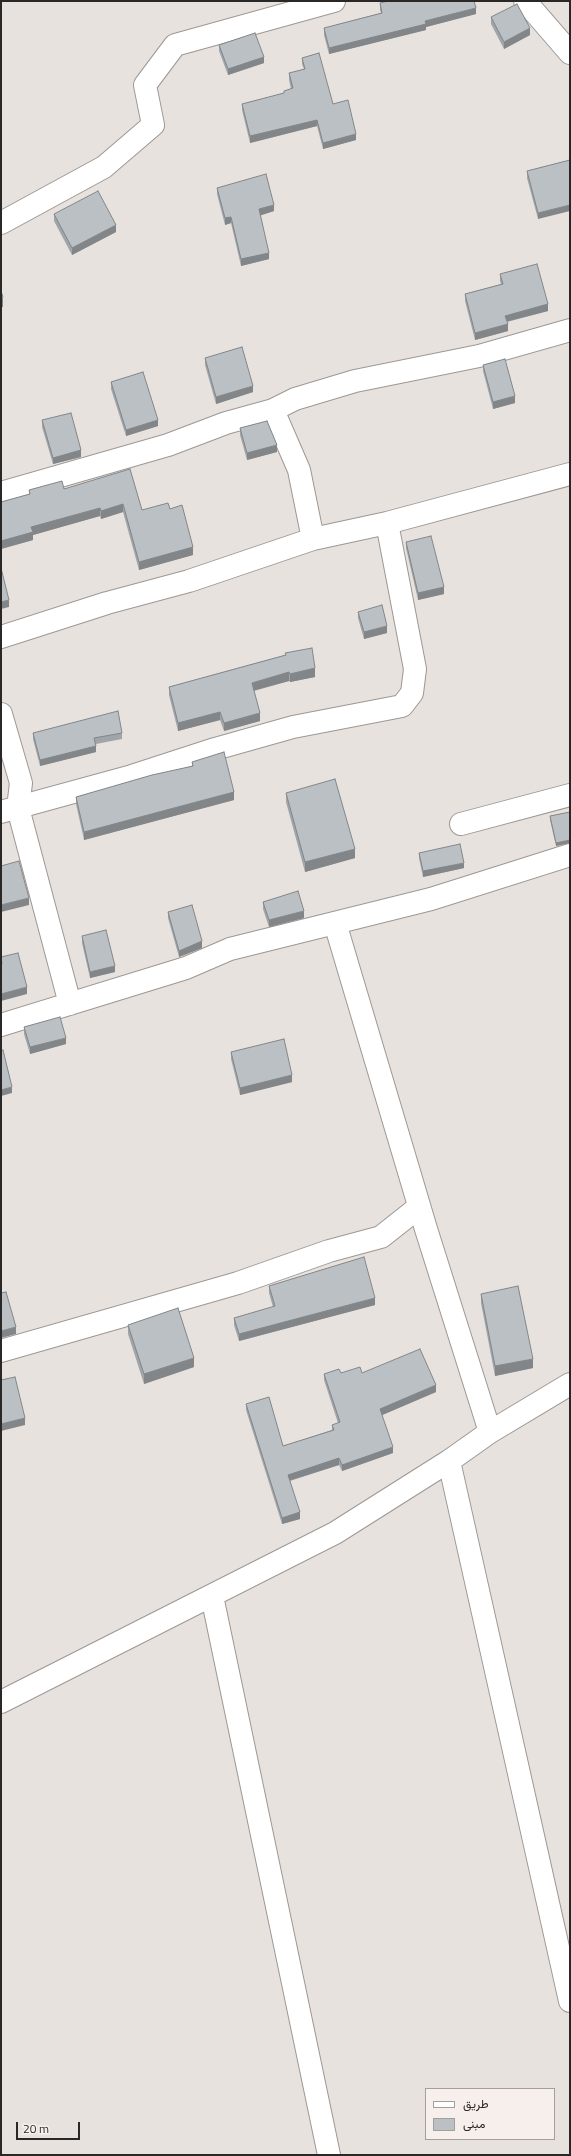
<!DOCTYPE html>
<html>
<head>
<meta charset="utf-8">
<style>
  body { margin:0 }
  #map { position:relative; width:571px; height:2156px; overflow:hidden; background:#e8e2de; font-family:"Titillium Web",Vazirmatn,sans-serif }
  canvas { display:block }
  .frame { position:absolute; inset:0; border:2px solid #2a2827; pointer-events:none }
  .legend { position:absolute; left:425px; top:2088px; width:130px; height:52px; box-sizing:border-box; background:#f6efec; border:1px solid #a49f9d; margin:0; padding:5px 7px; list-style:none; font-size:12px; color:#2a2827 }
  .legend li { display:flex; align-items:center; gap:8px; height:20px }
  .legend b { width:20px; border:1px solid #a49f9d }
  .scale { position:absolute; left:16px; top:2122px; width:64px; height:18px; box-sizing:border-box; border:2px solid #2a2827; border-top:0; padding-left:5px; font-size:12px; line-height:14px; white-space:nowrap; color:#2a2827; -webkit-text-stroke:3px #f6efec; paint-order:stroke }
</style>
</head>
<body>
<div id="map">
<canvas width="571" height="2156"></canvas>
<div class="frame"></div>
<ul class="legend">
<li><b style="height:5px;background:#fff"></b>طريق</li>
<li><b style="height:11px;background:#bac0c4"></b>مبنى</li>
</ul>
<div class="scale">20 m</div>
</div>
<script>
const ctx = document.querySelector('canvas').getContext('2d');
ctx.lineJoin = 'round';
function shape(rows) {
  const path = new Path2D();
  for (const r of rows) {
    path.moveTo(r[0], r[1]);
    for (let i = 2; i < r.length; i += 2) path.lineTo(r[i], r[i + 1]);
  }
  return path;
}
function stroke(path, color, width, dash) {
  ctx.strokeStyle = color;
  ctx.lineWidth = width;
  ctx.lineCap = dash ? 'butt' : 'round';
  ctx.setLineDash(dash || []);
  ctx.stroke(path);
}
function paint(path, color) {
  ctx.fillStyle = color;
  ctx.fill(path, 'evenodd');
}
const minor = shape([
  [1,223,104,167,153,125,145,85,175,45,334,1],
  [273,410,299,470,313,539],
  [1,493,168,445,226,423,273,410,295,399,355,381,479,356,570,330],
  [1,637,107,603,189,581,313,539,387,523,570,474],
  [1,714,21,783,18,808,70,1004],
  [1,812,132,776,215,749,293,727,402,706,412,693,415,669,387,523],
  [461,824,570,795],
  [335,923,426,1229,490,1432],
  [1,1025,186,968,230,949,431,899,570,855],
  [1,1351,238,1283,329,1251,381,1237,419,1207],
  [449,1461,570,2001],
  [212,1596,329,2155],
  [1,1702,335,1533,449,1461,490,1432,570,1384]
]);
const tertiary = shape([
  [525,1,570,53]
]);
const wall = shape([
  [380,3,476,14,426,27,426,30,329,54,324,35,324,28,381,13,380,10],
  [491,17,530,35,504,49,491,24],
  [219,45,264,63,228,75,219,51],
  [302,58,333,104,356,140,323,149,317,126,250,143,242,110,242,104,284,93,284,91,291,89,289,80,289,73,304,69,302,64],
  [570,160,538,219,527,178,527,171],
  [217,188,274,211,260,215,269,259,241,266,231,223,225,225,217,194],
  [54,214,116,232,72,255,54,221],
  [500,274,548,311,507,322,508,331,475,340,465,301,465,294,501,284,500,281],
  [205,358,253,392,216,404,205,365],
  [483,365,515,403,493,409,483,371],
  [111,382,158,426,126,436,111,389],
  [42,420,81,457,53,464,42,427],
  [240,428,277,452,247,460,240,435],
  [64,489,142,510,170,509,193,555,139,570,123,512,101,519,100,516,33,535,33,540,1,549,1,502,29,494,29,490],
  [406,542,444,594,418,600,406,548],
  [358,612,387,633,364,639,358,618],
  [285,655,315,677,290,682,289,681,254,691,260,721,224,731,220,720,178,731,169,695,169,687],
  [33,733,122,733,122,739,96,744,96,752,40,766,33,739],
  [192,762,234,800,84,840,76,804,76,797,192,766],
  [286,793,355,858,305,872,286,802],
  [570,812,570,843,556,846,550,820,550,816],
  [419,853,464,868,423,877,419,858],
  [263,902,304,918,269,927,263,909],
  [168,912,202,948,179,957,168,918],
  [82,936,115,972,90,978,82,943],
  [24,1027,66,1044,30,1054,24,1034],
  [231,1052,292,1082,240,1095,231,1059],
  [269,1286,375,1305,239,1341,234,1325,234,1318,273,1307,269,1293],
  [481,1294,533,1368,495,1376,481,1303],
  [128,1325,194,1367,144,1384,128,1334],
  [362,1373,436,1392,382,1415,393,1453,342,1471,339,1465,290,1481,300,1519,282,1524,246,1410,246,1404,283,1446,332,1430,332,1425,338,1423,324,1380,324,1374]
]);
const shadedWall = shape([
  [476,8,476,14,426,27,426,30,329,54,329,48,425,21],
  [530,28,530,35,504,49,504,42],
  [264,57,264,63,228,75,228,69],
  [317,120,317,126,250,143,250,136],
  [356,134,356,140,323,149,323,143],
  [274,205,274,211,259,216,259,209],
  [570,205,570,211,538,219,538,213],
  [231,217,231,223,225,225,225,218],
  [116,225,116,232,72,255,72,248],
  [269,253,269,259,241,266,241,259],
  [3,297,3,307,1,307,1,298],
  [548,304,548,311,505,322,505,316],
  [508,324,508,331,475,340,475,333],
  [253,386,253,392,216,404,216,397],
  [515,396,515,403,493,409,493,402],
  [158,420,158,426,126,436,126,430],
  [277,445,277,452,247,460,247,453],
  [81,450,81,457,53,464,53,458],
  [123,504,123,512,101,519,101,511],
  [100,508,100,516,33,535,33,540,1,549,1,541,31,527],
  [193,547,193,555,139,570,139,562],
  [444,587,444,594,418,600,418,593],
  [9,600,9,607,1,609,1,602],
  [387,626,387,633,364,639,364,632],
  [315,668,315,677,290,682,290,674],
  [289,672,289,681,252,691,252,683],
  [220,712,220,720,178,731,178,723],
  [260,713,260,721,224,731,224,723],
  [96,746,96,752,40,766,40,760],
  [234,792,234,800,84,840,84,832],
  [570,840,570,843,556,846,556,843],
  [355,849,355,858,305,872,305,862],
  [464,863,464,868,423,877,423,871],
  [29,898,29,905,1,912,1,905],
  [304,911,304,918,269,927,269,920],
  [202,941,202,948,179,957,179,951],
  [115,966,115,972,90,978,90,972],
  [27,987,27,994,1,1001,1,994],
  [66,1038,66,1044,30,1054,30,1047],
  [292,1075,292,1082,240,1095,240,1088],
  [12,1087,12,1093,1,1096,1,1090],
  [375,1298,375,1305,239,1341,239,1334],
  [16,1327,16,1334,1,1338,1,1331],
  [194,1358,194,1367,144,1384,144,1374],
  [533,1359,533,1368,495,1376,495,1366],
  [436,1385,436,1392,380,1416,380,1409],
  [25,1418,25,1425,1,1431,1,1424],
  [393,1447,393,1453,342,1471,342,1465],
  [339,1458,339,1465,288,1481,288,1475],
  [300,1512,300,1519,282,1524,282,1518]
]);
const building = shape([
  [388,1,474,1,476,8,425,21,426,24,329,48,324,28,382,13,380,3,388,1],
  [517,4,530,28,504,42,491,17,517,4],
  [255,33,264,57,228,69,219,45,255,33],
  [319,53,333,104,348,100,356,134,323,143,317,120,250,136,242,104,284,93,284,91,293,88,289,73,305,69,302,58,319,53],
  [570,160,570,205,538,213,527,171,570,160],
  [266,174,274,205,259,209,269,253,241,259,231,217,225,218,217,188,266,174],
  [98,191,116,225,72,248,54,214,98,191],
  [537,264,548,304,505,316,508,324,475,333,465,294,503,284,500,274,537,264],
  [1,291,3,297,1,298,1,291],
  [242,347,253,386,216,397,205,358,242,347],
  [505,359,515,396,493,402,483,365,505,359],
  [143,372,158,420,126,430,111,382,143,372],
  [71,413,81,450,53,458,42,420,71,413],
  [267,421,277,445,247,453,240,428,267,421],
  [130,469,142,510,168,503,170,509,182,505,193,547,139,562,123,504,101,511,100,508,31,527,33,532,1,541,1,502,30,494,29,490,62,481,64,489,130,469],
  [431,536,444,587,418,593,406,542,431,536],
  [1,568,9,600,1,602,1,568],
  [382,605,387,626,364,632,358,612,382,605],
  [312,648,315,668,290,674,289,672,252,683,260,713,224,723,220,712,178,723,169,687,286,655,285,653,312,648],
  [118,711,122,733,94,738,96,746,40,760,33,733,118,711],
  [224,752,234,792,84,832,76,797,152,775,193,766,192,762,224,752],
  [335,779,355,849,305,862,286,793,335,779],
  [570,812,570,840,556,843,550,816,570,812],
  [460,844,464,863,423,871,419,853,460,844],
  [19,861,29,898,1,905,1,866,19,861],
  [298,891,304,911,269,920,263,902,298,891],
  [192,905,202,941,179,951,168,912,192,905],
  [106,930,115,966,90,972,82,936,106,930],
  [18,953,27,987,1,994,1,964,2,964,1,957,18,953],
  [60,1017,66,1038,30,1047,24,1027,60,1017],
  [284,1039,292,1075,240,1088,231,1052,284,1039],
  [3,1050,12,1087,1,1090,1,1051,3,1050],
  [364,1257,375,1298,239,1334,234,1318,275,1306,269,1286,364,1257],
  [518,1286,533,1359,495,1366,481,1294,518,1286],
  [6,1292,16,1327,1,1331,1,1293,6,1292],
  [178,1308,194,1358,144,1374,128,1325,178,1308],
  [420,1349,436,1385,380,1409,393,1447,342,1465,339,1458,288,1475,300,1512,282,1518,246,1404,269,1397,283,1446,334,1430,332,1425,340,1422,324,1374,339,1369,341,1373,360,1367,362,1373,420,1349],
  [15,1377,25,1418,1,1424,1,1380,15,1377]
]);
stroke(minor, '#9e9794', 24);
stroke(tertiary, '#9e9794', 24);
stroke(minor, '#fff', 22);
stroke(tertiary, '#fff', 22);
paint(wall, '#a0a5a9');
paint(shadedWall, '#828689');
paint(building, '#bac0c4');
stroke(building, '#828689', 1);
</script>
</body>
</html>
